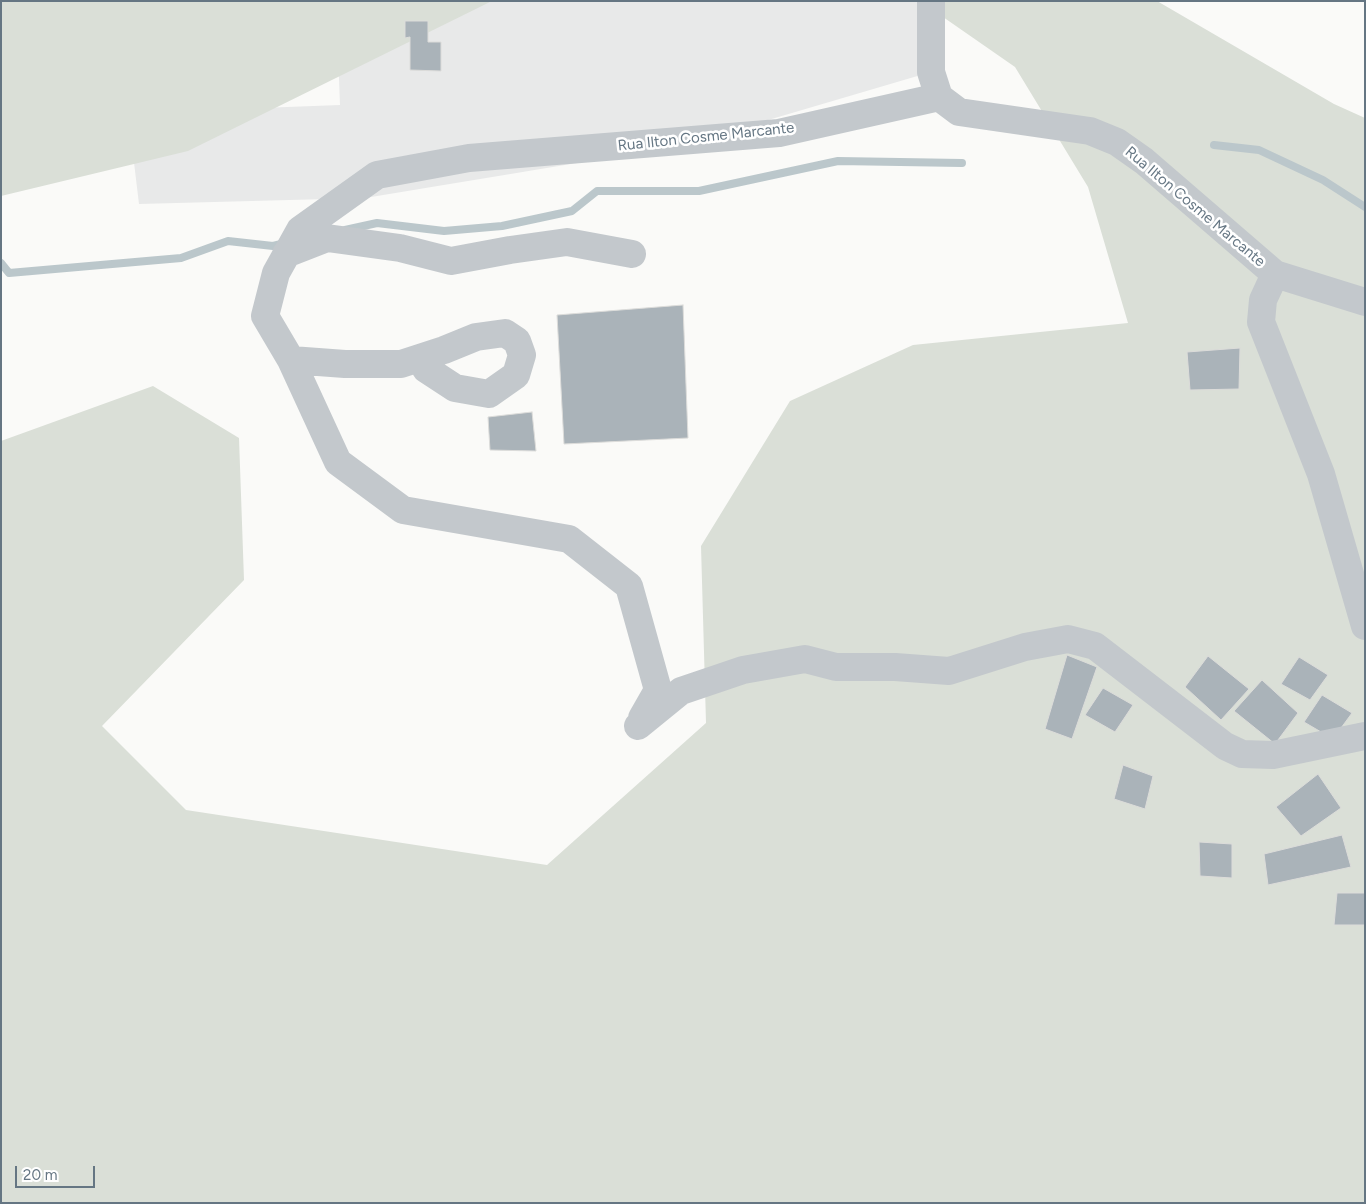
<!DOCTYPE html>
<html>
<head>
<meta charset="utf-8">
<style>
  body { margin:0 }
  #map { position:relative; width:1366px; height:1204px; overflow:hidden; background:#fafaf8; font-family:Figtree,sans-serif }
  canvas { display:block }
  .frame { position:absolute; inset:0; border:2px solid #657683; pointer-events:none }
  .scale { position:absolute; left:15px; top:1166px; width:80px; height:22px; box-sizing:border-box; border:2px solid #657683; border-top:0; padding-left:6px; font-size:15px; line-height:18px; white-space:nowrap; color:#657683; -webkit-text-stroke:4px #fff; paint-order:stroke }
</style>
</head>
<body>
<div id="map">
<canvas width="1366" height="1204"></canvas>
<div class="frame"></div>
<div class="scale">20 m</div>
</div>
<script>
const ctx = document.querySelector('canvas').getContext('2d');
ctx.lineJoin = 'round';
function paint(path, color) {
  ctx.fillStyle = color;
  ctx.fill(path, 'evenodd');
}
function shape(rows) {
  const path = new Path2D();
  for (const r of rows) {
    path.moveTo(r[0], r[1]);
    for (let i = 2; i < r.length; i += 2) path.lineTo(r[i], r[i + 1]);
  }
  return path;
}
function stroke(path, color, width, dash) {
  ctx.strokeStyle = color;
  ctx.lineWidth = width;
  ctx.lineCap = dash ? 'butt' : 'round';
  ctx.setLineDash(dash || []);
  ctx.stroke(path);
}
function drawText(font, color, halo, rows, align = 'center') {
  ctx.font = font + ' Figtree,sans-serif';
  ctx.lineWidth = 5;
  ctx.setLineDash([]);
  ctx.textBaseline = 'middle';
  ctx.strokeStyle = halo;
  ctx.fillStyle = color;
  for (const [text, x, y, turn = 0] of rows) {
    ctx.save();
    ctx.translate(x, y);
    ctx.rotate((+turn || 0) * Math.PI / 180);
    ctx.textAlign = isNaN(turn) ? turn : align;
    if (halo) ctx.strokeText(text, 0, 0);
    ctx.fillText(text, 0, 0);
    ctx.restore();
  }
}
const built = shape([
  [336,1,931,1,931,72,680,146,365,198,139,204,128,113,340,105]
]);
const green = shape([
  [1,1,492,1,188,151,1,196],
  [920,1,1157,1,1334,104,1365,118,1365,1203,1,1203,1,441,153,386,239,438,244,580,102,726,186,810,547,865,706,723,701,546,790,401,913,345,1128,323,1088,187,1015,67]
]);
const stream = shape([
  [1214,145,1259,150,1323,180,1365,207],
  [345,230,377,223,444,231,502,226,572,211,597,191,699,191,838,161,962,163],
  [1,263,9,273,181,258,228,241,273,246,285,243]
]);
const building = shape([
  [405,21,428,21,428,42,441,42,441,71,410,70,410,37,405,38,405,21],
  [683,305,688,438,564,444,557,315,683,305],
  [1240,348,1239,389,1190,390,1187,352,1240,348],
  [532,412,536,451,490,450,488,417,532,412],
  [1067,655,1097,667,1072,739,1045,729,1067,655],
  [1208,656,1249,689,1221,720,1185,687,1208,656],
  [1299,657,1328,675,1310,700,1281,684,1299,657],
  [1262,680,1298,713,1275,744,1234,711,1262,680],
  [1103,688,1133,705,1115,732,1085,715,1103,688],
  [1322,695,1352,713,1333,739,1304,722,1322,695],
  [1123,765,1153,776,1145,809,1114,799,1123,765],
  [1318,774,1341,808,1301,836,1276,807,1318,774],
  [1342,835,1351,867,1268,885,1264,854,1342,835],
  [1199,842,1232,844,1232,878,1200,876,1199,842],
  [1337,893,1365,893,1365,925,1334,925,1337,893]
]);
const minor = shape([
  [931,1,931,72,939,97],
  [286,254,327,238,400,248,451,261,510,250,567,242,632,254],
  [1275,274,1365,302],
  [420,358,426,369,455,388,489,394,516,375,522,355,517,341,505,333,476,337,444,350,401,364,345,364,291,360,265,316,276,273,300,230,377,175,469,158,779,133,939,97,959,112,1090,131,1117,142,1144,161,1275,274,1263,300,1261,322,1321,474,1365,626],
  [291,360,338,462,403,510,569,539,629,586,658,690,642,718],
  [638,726,681,691,743,670,805,659,836,667,895,667,949,671,1025,647,1068,639,1095,646,1225,746,1242,754,1273,755,1365,736]
]);
const streetNames = [
  ["Rua Ilton Cosme Marcante",706,137,-6],
  ["Rua Ilton Cosme Marcante",1195,207,40]
];
paint(built, '#e8e9e9');
paint(green, '#dadfd7');
stroke(stream, '#bbc7cb', 8);
paint(building, '#aab3b9');
stroke(building, '#dcdcda', 1);
stroke(minor, '#c3c8cc', 28);
drawText('15px', '#657683', '#fff', streetNames);
</script>
</body>
</html>
